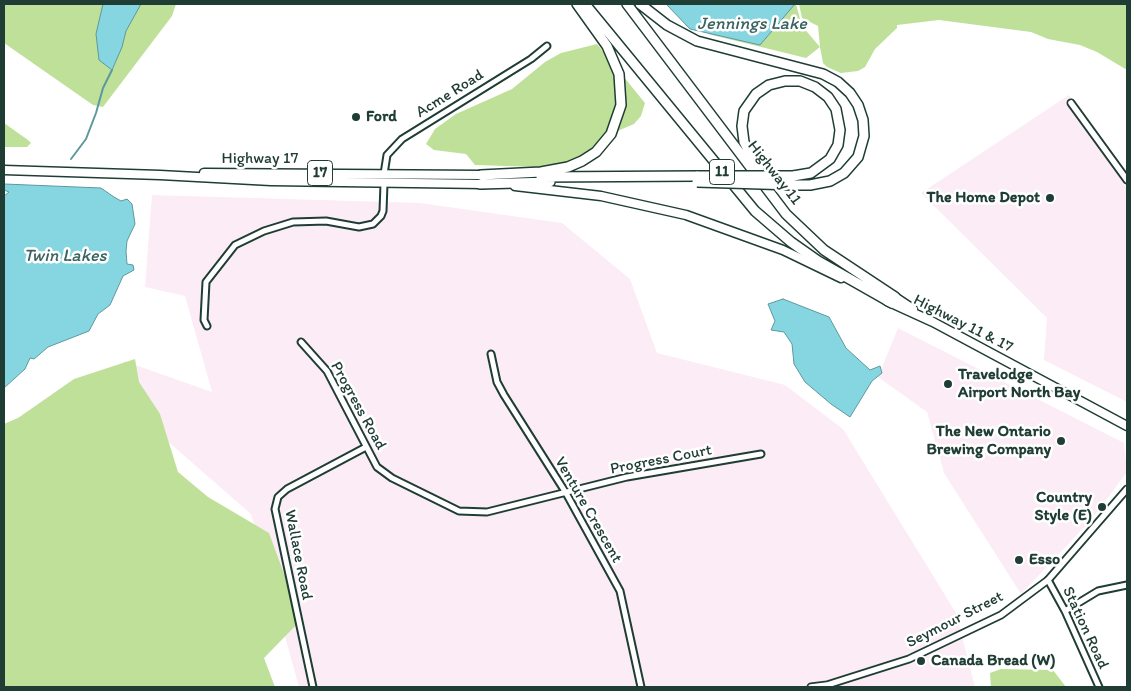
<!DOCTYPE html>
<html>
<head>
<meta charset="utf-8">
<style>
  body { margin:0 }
  #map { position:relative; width:1131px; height:691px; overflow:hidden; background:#fff; font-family:Itim,sans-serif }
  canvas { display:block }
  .frame { position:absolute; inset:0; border:5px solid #1f3d34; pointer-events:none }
</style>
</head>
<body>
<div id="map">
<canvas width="1131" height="691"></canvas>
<div class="frame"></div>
</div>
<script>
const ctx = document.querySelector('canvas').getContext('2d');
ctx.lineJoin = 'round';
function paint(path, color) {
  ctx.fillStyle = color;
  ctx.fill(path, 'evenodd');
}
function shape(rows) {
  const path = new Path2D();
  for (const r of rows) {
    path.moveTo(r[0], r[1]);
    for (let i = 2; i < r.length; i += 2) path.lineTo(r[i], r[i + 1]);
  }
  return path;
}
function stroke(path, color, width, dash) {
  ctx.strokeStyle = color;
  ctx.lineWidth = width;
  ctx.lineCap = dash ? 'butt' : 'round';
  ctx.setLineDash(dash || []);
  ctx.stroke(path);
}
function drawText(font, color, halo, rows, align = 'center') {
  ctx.font = font + ' Itim,sans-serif';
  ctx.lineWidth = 5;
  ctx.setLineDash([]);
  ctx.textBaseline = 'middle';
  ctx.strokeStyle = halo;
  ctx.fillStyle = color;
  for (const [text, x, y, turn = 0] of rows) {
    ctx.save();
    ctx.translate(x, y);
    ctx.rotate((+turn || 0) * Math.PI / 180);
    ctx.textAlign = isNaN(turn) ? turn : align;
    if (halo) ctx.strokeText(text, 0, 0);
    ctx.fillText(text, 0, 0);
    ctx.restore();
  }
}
const built = shape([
  [1069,95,1127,189,1127,402,1044,360,1047,318,921,193],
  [152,195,420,203,562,223,630,279,657,353,785,385,843,429,956,613,975,687,299,687,251,514,111,392,124,361,212,392,185,296,145,287],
  [898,328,1124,443,1127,472,1091,520,1021,594,944,473,927,412,878,377]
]);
const green = shape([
  [4,4,176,4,172,16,103,107,93,105,4,43],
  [703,4,796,4,802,26,820,47,818,26,802,18,799,4,1127,4,1127,70,1097,52,1080,45,1048,39,1031,32,939,20,897,25,897,28,875,49,865,67,858,71,841,73,827,67,823,63,820,47,806,58,708,34,702,12],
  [597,44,645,103,641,116,634,124,608,135,575,165,569,168,475,165,466,154,434,150,426,144,435,129,456,114,512,89,545,62,561,53],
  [4,123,28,140,31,143,27,147,4,147],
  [135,359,139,382,160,414,178,472,208,497,269,533,301,620,264,658,275,687,4,687,4,424,18,418,74,379],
  [1001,669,1053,670,1066,687,991,687,990,673]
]);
const water = shape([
  [103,4,141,4,126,31,122,47,112,70,99,60,96,34,103,4],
  [666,4,795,4,760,45,690,29,666,4],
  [4,184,101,188,114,197,121,201,127,199,132,204,135,224,127,241,126,251,127,264,133,265,134,270,123,276,110,305,98,314,89,331,48,347,34,359,30,358,25,369,4,388,4,196,9,192,4,190,4,184],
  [783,299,829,317,846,348,870,370,880,366,882,373,872,381,850,417,831,404,805,382,794,364,792,344,784,332,771,330,775,321,768,304,783,299]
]);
const stream = shape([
  [71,159,86,139,96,113,103,88,112,70]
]);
const minor = shape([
  [384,174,387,155,402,139,531,59,547,46],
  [207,326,204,320,206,282,235,245,264,231,293,222,326,221,359,227,373,224,381,216,383,211,384,184],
  [301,342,327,371,377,467,392,478,459,511,487,512,627,477,761,454],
  [491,354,497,382,504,395,566,493,620,591,641,687],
  [1048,580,1065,611,1099,687],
  [1065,611,1098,591,1127,585],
  [313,687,275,509,278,497,287,489,366,447]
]);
const tertiary = shape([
  [1071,103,1127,180],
  [811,687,827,685,909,659,1001,615,1048,580,1127,489]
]);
const trunk = shape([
  [4,170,160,175,271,181,484,184],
  [204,173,481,175],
  [515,186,601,196,686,215,783,250,841,278],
  [895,297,913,309],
  [887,301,933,322,1127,426]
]);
const motorway = shape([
  [585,4,755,211,791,242,818,261,892,303],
  [627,4,786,214,824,250,895,297],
  [640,4,667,25,697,41,823,74,838,82,850,93,858,105,863,120,864,136,858,157,844,173,830,181,810,185,793,185],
  [760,172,744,142,742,126,744,111,756,94,769,85,785,81,800,81,815,87,828,97,836,109,840,130,838,145,830,159,811,173,793,176],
  [481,175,541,172,568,167,582,161,596,152,611,134,621,105,619,74,607,46,577,4],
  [541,177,698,176],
  [480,184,550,182]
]);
const motorwayBridge = shape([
  [698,176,793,176],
  [697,182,793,185]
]);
const markers = [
  [356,117,5,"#1f3d34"],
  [1050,198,5,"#1f3d34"],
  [948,384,5,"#1f3d34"],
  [1061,441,5,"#1f3d34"],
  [1102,507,5,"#1f3d34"],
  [1019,560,5,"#1f3d34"],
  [921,661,5,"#1f3d34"]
];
const shields = [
  [722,172,25],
  [320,173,25]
];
const shieldNames = [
  ["11",722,172],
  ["17",320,173]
];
const streetNames = [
  ["Acme Road",450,94,-32],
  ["Highway 17",260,159],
  ["Highway 11",774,173,52],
  ["Highway 11 & 17",963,324,27],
  ["Progress Road",358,406,61],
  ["Progress Court",661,460,-11],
  ["Venture Crescent",588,510,60],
  ["Wallace Road",298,555,79],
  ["Seymour Street",955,620,-27],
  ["Station Road",1085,628,65]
];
const poiNames = [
  ["Ford",366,117],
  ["The Home Depot",1040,198,"right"],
  ["Travelodge",958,375],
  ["Airport North Bay",958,393],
  ["The New Ontario",1051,432,"right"],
  ["Brewing Company",1051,450,"right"],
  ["Country",1092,498,"right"],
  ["Style (E)",1092,516,"right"],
  ["Esso",1029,560],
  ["Canada Bread (W)",931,661]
];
const waterNames = [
  ["Jennings Lake",752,24],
  ["Twin Lakes",65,256]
];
paint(built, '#fbecf5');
paint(green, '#bfe099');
paint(water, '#86d6e2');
stroke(water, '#5d999c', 1);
stroke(stream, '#5d999c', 2);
stroke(minor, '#1f3d34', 9);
stroke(tertiary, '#1f3d34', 9);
stroke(trunk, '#1f3d34', 11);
stroke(motorway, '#1f3d34', 12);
stroke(minor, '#fff', 5);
stroke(tertiary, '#fff', 5.5);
stroke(trunk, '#fff', 8);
stroke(motorway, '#fff', 9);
stroke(motorwayBridge, '#1f3d34', 12, []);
stroke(motorwayBridge, '#fff', 9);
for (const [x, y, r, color] of markers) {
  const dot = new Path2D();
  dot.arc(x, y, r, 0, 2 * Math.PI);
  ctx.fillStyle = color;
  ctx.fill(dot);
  stroke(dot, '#fff', 2);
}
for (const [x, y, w] of shields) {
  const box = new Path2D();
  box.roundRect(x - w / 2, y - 12.5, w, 25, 4);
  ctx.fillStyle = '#fff';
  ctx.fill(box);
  stroke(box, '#1f3d34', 1);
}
drawText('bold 15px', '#1f3d34', null, shieldNames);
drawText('16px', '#1f3d34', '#fff', streetNames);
drawText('bold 16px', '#1f3d34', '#fff', poiNames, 'left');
drawText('italic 18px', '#396360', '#fff', waterNames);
</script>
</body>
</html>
